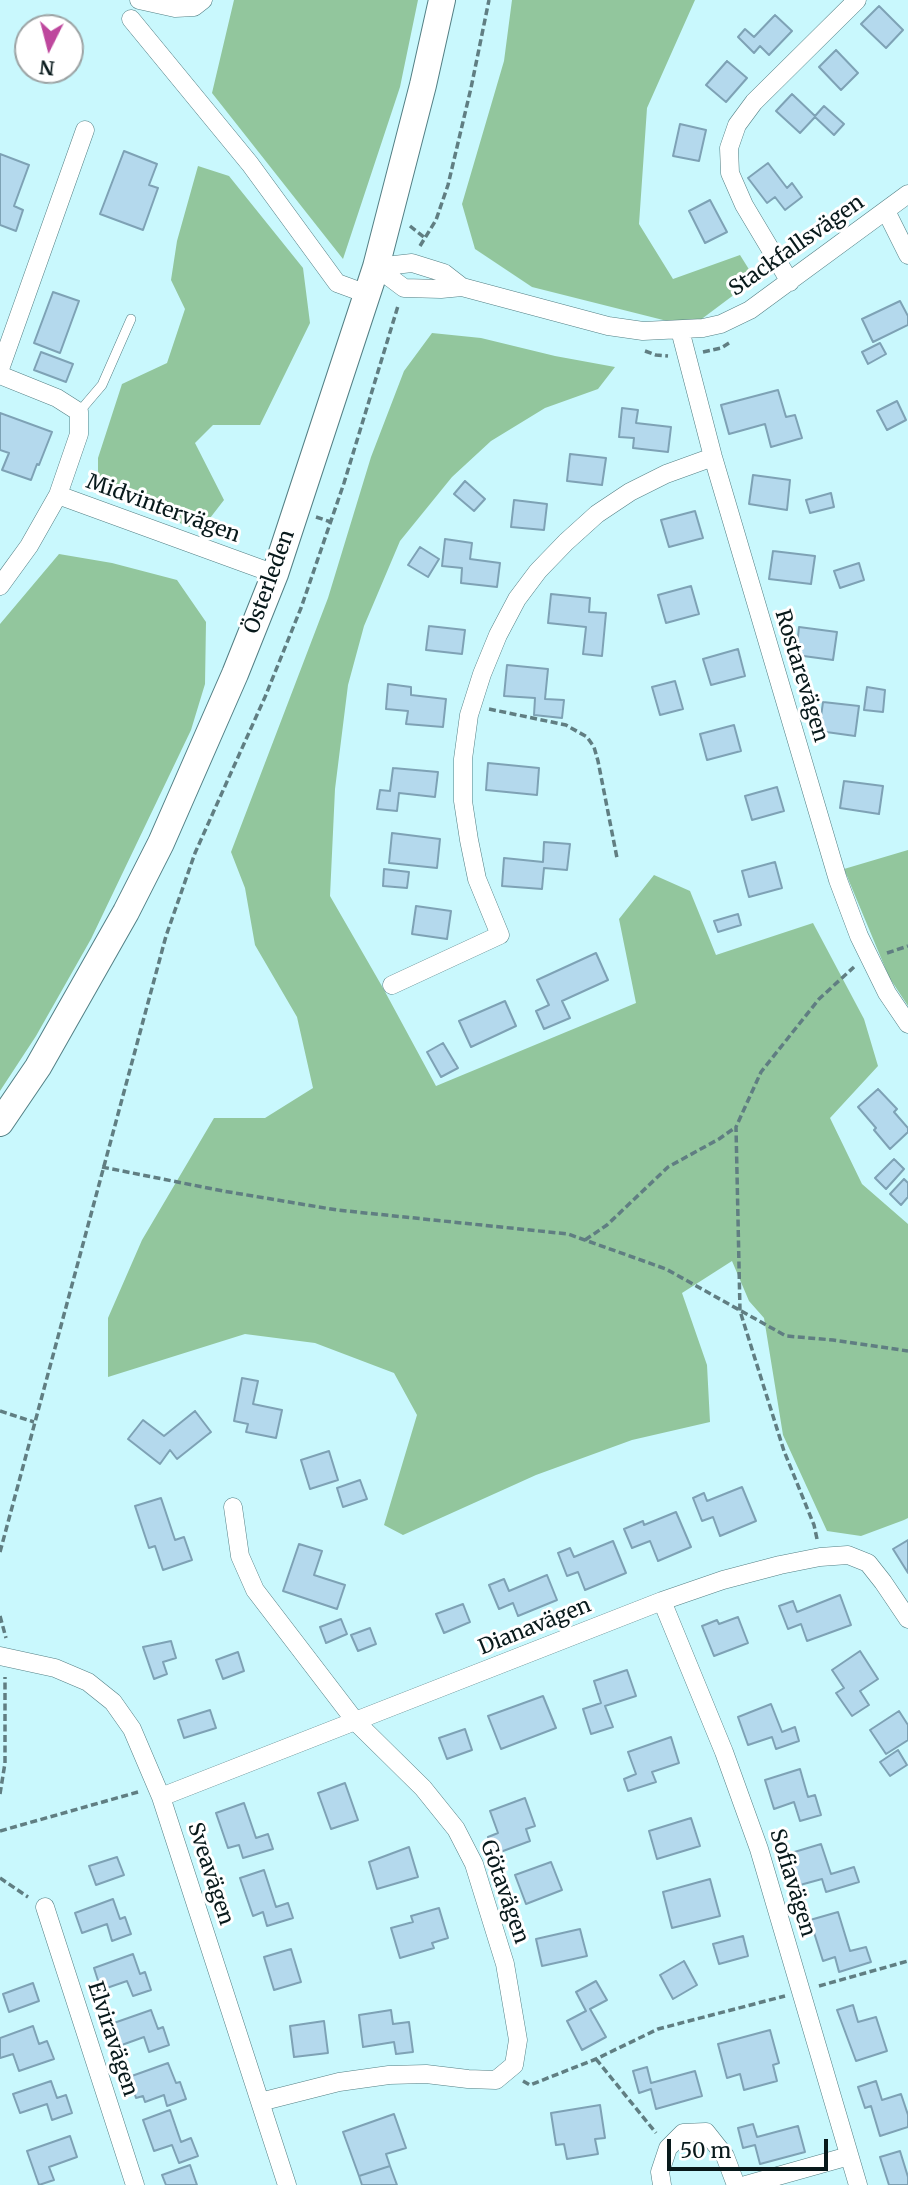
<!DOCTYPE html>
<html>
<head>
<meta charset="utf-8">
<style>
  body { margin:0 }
  #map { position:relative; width:908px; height:2185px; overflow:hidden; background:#c9f8fd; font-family:Merriweather,serif }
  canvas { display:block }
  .north { position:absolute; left:14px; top:14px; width:70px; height:70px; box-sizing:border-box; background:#fff; border:2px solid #9ca3a4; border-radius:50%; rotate:186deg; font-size:19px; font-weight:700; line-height:28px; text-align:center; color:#08191b }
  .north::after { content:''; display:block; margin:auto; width:24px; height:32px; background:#be479d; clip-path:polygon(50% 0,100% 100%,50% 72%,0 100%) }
  .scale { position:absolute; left:667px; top:2139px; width:161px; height:32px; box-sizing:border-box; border:4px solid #08191b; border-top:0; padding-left:9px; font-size:21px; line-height:24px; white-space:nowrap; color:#08191b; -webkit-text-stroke:5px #fff; paint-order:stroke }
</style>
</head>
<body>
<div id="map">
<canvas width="908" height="2185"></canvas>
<div class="north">N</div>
<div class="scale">50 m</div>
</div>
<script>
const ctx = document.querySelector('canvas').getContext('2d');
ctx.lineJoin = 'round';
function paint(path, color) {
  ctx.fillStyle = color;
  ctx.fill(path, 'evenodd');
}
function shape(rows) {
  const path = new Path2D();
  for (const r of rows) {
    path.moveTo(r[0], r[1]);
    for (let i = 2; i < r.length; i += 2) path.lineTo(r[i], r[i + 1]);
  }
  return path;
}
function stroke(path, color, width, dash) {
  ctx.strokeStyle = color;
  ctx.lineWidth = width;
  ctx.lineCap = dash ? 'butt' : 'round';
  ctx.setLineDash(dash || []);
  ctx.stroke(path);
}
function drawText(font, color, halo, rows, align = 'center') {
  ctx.font = font + ' Merriweather,serif';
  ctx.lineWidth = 6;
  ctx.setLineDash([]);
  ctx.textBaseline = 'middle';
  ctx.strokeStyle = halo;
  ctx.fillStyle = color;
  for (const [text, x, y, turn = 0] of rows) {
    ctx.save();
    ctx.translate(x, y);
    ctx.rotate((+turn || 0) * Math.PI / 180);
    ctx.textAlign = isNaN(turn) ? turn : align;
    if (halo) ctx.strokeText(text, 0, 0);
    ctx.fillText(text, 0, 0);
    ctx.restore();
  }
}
const forest = shape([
  [234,0,418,0,400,87,343,259,212,93],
  [512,0,695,0,647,108,639,224,673,279,740,255,755,279,691,327,532,287,475,249,462,204,504,61],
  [198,166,229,176,303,268,310,323,260,425,213,425,195,443,224,500,200,531,98,491,98,458,122,384,167,363,185,309,171,280,177,241],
  [432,333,481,338,555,356,615,367,598,389,545,408,491,441,452,477,400,541,364,626,348,685,335,789,330,896,383,988,436,1086,636,1003,619,919,654,875,690,891,716,955,813,923,864,1019,878,1066,830,1118,862,1184,908,1224,908,1518,904,1520,861,1536,827,1531,783,1435,764,1318,749,1301,732,1261,682,1293,707,1365,710,1422,632,1440,536,1475,403,1535,384,1525,417,1415,394,1373,315,1343,245,1334,108,1377,108,1318,142,1240,214,1118,265,1118,313,1088,297,1017,255,945,245,888,231,852,328,598,371,457,404,371],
  [59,554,112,563,177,580,206,622,205,684,191,730,91,939,36,1036,0,1091,0,624],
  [908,850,908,1006,889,977,844,869]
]);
const building = shape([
  [879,6,903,30,886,48,861,24,879,6],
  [775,15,792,31,769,55,760,46,754,53,738,37,745,29,754,37,775,15],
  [836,50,858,73,841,90,819,67,836,50],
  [727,61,747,78,726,102,706,85,727,61],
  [792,94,815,116,824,106,844,124,834,135,815,117,800,133,776,111,792,94],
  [680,124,706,130,699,161,673,156,680,124],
  [124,151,157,164,149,185,158,188,143,230,100,214,124,151],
  [0,154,29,165,14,206,23,210,16,231,0,225,0,154],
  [768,163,787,188,792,183,802,197,785,210,775,197,767,203,748,178,768,163],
  [710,200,727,232,705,243,689,211,710,200],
  [53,292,79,301,60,353,34,343,53,292],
  [900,301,908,316,908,325,873,342,862,319,900,301],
  [880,343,886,354,868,364,862,352,880,343],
  [41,352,73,364,66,382,34,370,41,352],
  [778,390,786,417,795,415,802,438,771,447,765,424,729,434,721,405,778,390],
  [897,401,906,420,887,430,877,411,897,401],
  [622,408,638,410,636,423,671,427,668,452,633,448,634,438,619,437,622,408],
  [0,413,52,432,39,465,37,464,31,480,2,470,9,453,0,450,0,413],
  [570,454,606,458,602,485,567,481,570,454],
  [753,475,790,480,787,510,749,504,753,475],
  [465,481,485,499,474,511,454,494,465,481],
  [831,493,834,507,810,513,806,500,831,493],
  [514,500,547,504,544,530,511,527,514,500],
  [695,511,703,538,669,547,661,520,695,511],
  [445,539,472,543,470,559,500,563,497,587,461,583,462,568,442,566,445,539],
  [420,547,439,559,428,577,408,565,420,547],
  [773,551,815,556,811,584,769,579,773,551],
  [859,563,864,580,840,588,834,571,859,563],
  [691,586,699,614,666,623,658,595,691,586],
  [551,594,590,598,589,612,606,613,602,656,583,654,586,627,548,623,551,594],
  [429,626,465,630,462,654,426,650,429,626],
  [799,627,837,632,833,660,796,655,799,627],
  [738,649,745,676,711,685,703,659,738,649],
  [507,665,548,669,545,699,564,700,562,718,534,715,535,698,504,696,507,665],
  [675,681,683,709,660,715,652,687,675,681],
  [388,684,411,687,411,695,446,699,443,727,406,724,408,711,386,709,388,684],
  [867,687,885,690,883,712,864,710,867,687],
  [823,702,859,706,855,736,819,731,823,702],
  [734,725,741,751,707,760,700,734,734,725],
  [488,763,539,768,537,795,486,790,488,763],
  [393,768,438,772,435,797,399,793,397,811,377,809,380,790,390,791,393,768],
  [844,781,883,786,879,814,840,808,844,781],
  [777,787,784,811,752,820,745,796,777,787],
  [392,833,440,839,437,868,389,863,392,833],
  [544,842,570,844,567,870,544,868,542,889,502,886,504,858,543,862,544,842],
  [775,862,782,888,749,897,742,871,775,862],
  [384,869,409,872,407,888,383,886,384,869],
  [416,906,451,911,447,939,412,934,416,906],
  [738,914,741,925,718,932,714,921,738,914],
  [596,953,608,980,562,1001,570,1018,544,1029,536,1011,549,1005,537,980,596,953],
  [505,1001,516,1026,471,1047,459,1021,505,1001],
  [443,1043,458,1068,441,1077,427,1052,443,1043],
  [878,1089,897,1109,894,1112,908,1128,908,1132,890,1149,874,1130,876,1128,858,1107,878,1089],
  [894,1159,904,1169,886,1189,875,1178,894,1159],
  [904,1179,908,1183,908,1197,901,1205,890,1194,904,1179],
  [242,1378,258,1381,253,1404,282,1410,276,1438,246,1432,248,1424,234,1421,242,1378],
  [195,1411,211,1432,177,1459,170,1450,160,1464,128,1439,143,1420,164,1436,195,1411],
  [329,1451,338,1480,310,1489,301,1460,329,1451],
  [360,1480,367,1499,343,1507,337,1488,360,1480],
  [742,1487,756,1521,720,1536,713,1517,702,1521,693,1498,704,1493,707,1501,742,1487],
  [161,1498,175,1540,184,1537,192,1560,163,1570,155,1546,149,1548,135,1506,161,1498],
  [676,1512,691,1547,658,1561,650,1541,632,1548,624,1529,643,1521,644,1525,676,1512],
  [908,1540,908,1573,893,1549,908,1540],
  [613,1541,626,1573,585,1590,578,1572,567,1576,558,1553,570,1548,574,1557,613,1541],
  [299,1544,322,1551,314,1575,345,1585,337,1609,283,1591,299,1544],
  [547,1575,557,1600,518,1616,513,1603,499,1609,489,1585,504,1579,509,1591,547,1575],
  [840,1595,851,1625,807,1641,801,1624,788,1629,779,1606,793,1601,797,1612,840,1595],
  [463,1604,470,1622,444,1633,436,1614,463,1604],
  [738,1617,748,1643,714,1656,702,1626,717,1620,719,1624,738,1617],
  [341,1619,347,1634,326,1643,320,1627,341,1619],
  [370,1628,376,1644,358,1651,351,1635,370,1628],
  [171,1641,176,1658,163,1662,167,1674,154,1679,143,1647,171,1641],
  [860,1651,878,1679,860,1691,869,1705,852,1716,836,1693,844,1688,832,1670,860,1651],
  [238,1652,244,1671,223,1679,216,1660,238,1652],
  [627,1670,636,1696,605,1706,613,1727,591,1734,583,1709,601,1703,594,1681,627,1670],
  [543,1696,556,1728,501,1749,488,1716,543,1696],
  [771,1704,782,1732,795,1727,799,1741,776,1749,772,1737,748,1745,738,1717,771,1704],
  [210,1710,216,1728,184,1738,178,1720,210,1710],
  [899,1711,908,1725,908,1740,886,1754,870,1730,899,1711],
  [465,1729,472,1750,447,1759,439,1738,465,1729],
  [671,1737,679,1763,652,1772,656,1782,628,1791,624,1779,636,1774,628,1752,671,1737],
  [898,1750,907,1765,890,1776,880,1762,898,1750],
  [800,1769,808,1797,815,1795,821,1815,800,1821,794,1802,774,1809,765,1780,800,1769],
  [345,1783,358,1820,331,1829,318,1793,345,1783],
  [525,1798,535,1826,526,1829,530,1841,495,1854,488,1837,498,1833,490,1811,525,1798],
  [244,1803,256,1838,268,1834,273,1849,243,1858,239,1845,228,1848,216,1813,244,1803],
  [691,1818,700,1846,657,1859,649,1831,691,1818],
  [821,1844,831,1874,854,1867,859,1882,826,1892,822,1879,800,1885,791,1853,821,1844],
  [409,1847,418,1877,377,1889,369,1862,409,1847],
  [117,1857,124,1875,96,1885,89,1866,117,1857],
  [551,1862,562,1890,526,1904,515,1875,551,1862],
  [264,1870,276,1907,288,1903,293,1918,267,1926,263,1912,253,1916,240,1878,264,1870],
  [710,1879,720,1916,672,1928,663,1892,710,1879],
  [113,1899,120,1919,125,1917,131,1934,112,1941,107,1924,82,1933,75,1913,113,1899],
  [439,1908,448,1938,432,1943,434,1948,400,1958,391,1928,413,1922,411,1916,439,1908],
  [838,1912,850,1951,866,1947,871,1962,839,1972,835,1957,823,1961,810,1920,838,1912],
  [580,1929,587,1956,542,1966,536,1939,580,1929],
  [743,1936,748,1956,719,1964,713,1944,743,1936],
  [291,1949,301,1982,274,1990,264,1957,291,1949],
  [133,1954,140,1974,145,1972,151,1990,133,1996,127,1981,101,1990,94,1968,133,1954],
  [684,1961,697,1985,673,1999,660,1975,684,1961],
  [596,1981,607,2000,590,2009,606,2037,582,2050,567,2021,586,2011,576,1992,596,1981],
  [33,1983,39,2001,9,2012,3,1994,33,1983],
  [853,2005,858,2022,876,2017,887,2051,856,2061,837,2010,853,2005],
  [151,2010,158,2029,163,2027,169,2045,149,2052,144,2037,119,2046,111,2024,151,2010],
  [391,2010,393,2024,409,2022,413,2052,396,2054,394,2042,363,2047,359,2015,391,2010],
  [324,2021,328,2053,294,2057,290,2026,324,2021],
  [33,2026,39,2044,47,2041,54,2059,19,2071,13,2054,0,2058,0,2038,33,2026],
  [770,2030,779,2063,773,2065,777,2081,744,2090,740,2074,727,2078,718,2044,770,2030],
  [168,2063,176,2083,180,2082,186,2099,167,2106,164,2095,145,2102,143,2096,136,2098,129,2077,168,2063],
  [647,2067,651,2083,695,2071,702,2096,656,2109,651,2089,639,2093,633,2071,647,2067],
  [51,2081,57,2098,66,2095,72,2113,52,2120,47,2104,20,2113,13,2094,51,2081],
  [876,2081,882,2100,901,2094,908,2115,908,2127,880,2136,871,2106,865,2108,858,2087,876,2081],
  [600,2105,605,2138,595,2139,598,2154,567,2159,564,2144,556,2145,551,2113,600,2105],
  [170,2110,181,2142,191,2138,198,2156,179,2163,172,2145,154,2151,143,2120,170,2110],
  [394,2114,406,2148,386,2154,390,2166,359,2176,343,2132,394,2114],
  [753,2124,757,2137,798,2126,805,2152,760,2164,755,2145,743,2148,738,2128,753,2124],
  [70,2136,77,2157,49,2167,54,2180,39,2185,27,2151,70,2136],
  [900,2151,908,2177,908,2185,889,2185,880,2157,900,2151],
  [190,2165,197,2185,166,2185,162,2175,190,2165],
  [390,2166,397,2185,362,2185,359,2176,390,2166]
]);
const path = shape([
  [410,226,425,238],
  [420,246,436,220,448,185,471,88,489,0],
  [645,351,656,355,668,356],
  [703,352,721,348,729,343],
  [316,517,331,522],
  [489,709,566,725,587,737,594,747,598,761,617,858],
  [887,953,908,946],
  [102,1167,223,1191,337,1210,568,1234,666,1269,786,1336,833,1340,908,1351],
  [585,1240,607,1225,668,1167,719,1139,736,1127],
  [0,1411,34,1422],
  [817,1539,814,1525,784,1451,740,1311,736,1127,761,1072,819,999,854,967],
  [0,1552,166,936,195,853,265,697,301,608,344,483,398,306],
  [0,1616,6,1638],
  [0,1794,5,1763,5,1677],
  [0,1831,138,1792],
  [0,1878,28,1897],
  [819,1986,908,1961],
  [596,2059,656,2133],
  [523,2081,530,2085,596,2059,658,2029,785,1996]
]);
const service = shape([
  [79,412,102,385,131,319]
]);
const minor = shape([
  [139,0,175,8,194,7,203,0],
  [131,19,250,164,337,283,367,294],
  [886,211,908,255],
  [376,267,404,288,441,289,462,287,608,326,643,331,703,328,721,324,750,310,908,194],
  [376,267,412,263,444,273,462,287],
  [790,282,744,205,730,173,729,148,737,125,754,102,857,0],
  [680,330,713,457,838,880,859,936,887,993,908,1024],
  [0,369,85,130],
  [0,375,57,398,79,412,79,434,58,495,29,546,0,586],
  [58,495,275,574],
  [392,985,500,935,477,879,469,840,463,801,463,759,469,715,482,674,498,635,517,599,538,571,566,542,597,514,630,492,666,474,713,457],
  [233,1507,240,1556,255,1590,356,1722,423,1788,456,1829,474,1864,505,1964,518,2040,514,2065,496,2080,468,2079,426,2074,389,2075,339,2082,260,2102],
  [662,1601,724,1752,759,1849,858,2185],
  [0,1656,55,1668,88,1682,113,1702,132,1729,161,1797,287,2185],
  [161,1797,662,1601,723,1580,780,1565,820,1557,848,1555,868,1563,883,1582,908,1619],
  [45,1907,135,2185],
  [662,2185,660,2172,668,2148,683,2133,706,2132,725,2156,736,2185],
  [746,2185,849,2156]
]);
const secondary = shape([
  [0,1123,38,1067,126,912,161,843,235,674,275,574,376,267,423,85,442,0]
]);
const streetNames = [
  ["Stackfallsvägen",797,246,-35],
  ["Midvintervägen",163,509,20],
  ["Österleden",270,582,-70],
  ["Rostarevägen",801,676,73],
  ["Dianavägen",535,1627,-22],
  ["Sveavägen",210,1874,72],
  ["Sofiavägen",792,1883,73],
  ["Götavägen",504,1892,71],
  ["Elviravägen",112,2039,72]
];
paint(forest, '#92c69d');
paint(building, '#b4d9ed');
stroke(building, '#7ea2b5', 2);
stroke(service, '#537f84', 10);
stroke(minor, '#537f84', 19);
stroke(secondary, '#537f84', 28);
stroke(path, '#607e82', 3.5, [7, 3.5]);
stroke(service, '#fff', 9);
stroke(minor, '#fff', 18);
stroke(secondary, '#fff', 26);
drawText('21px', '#08191b', '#fff', streetNames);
</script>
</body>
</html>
